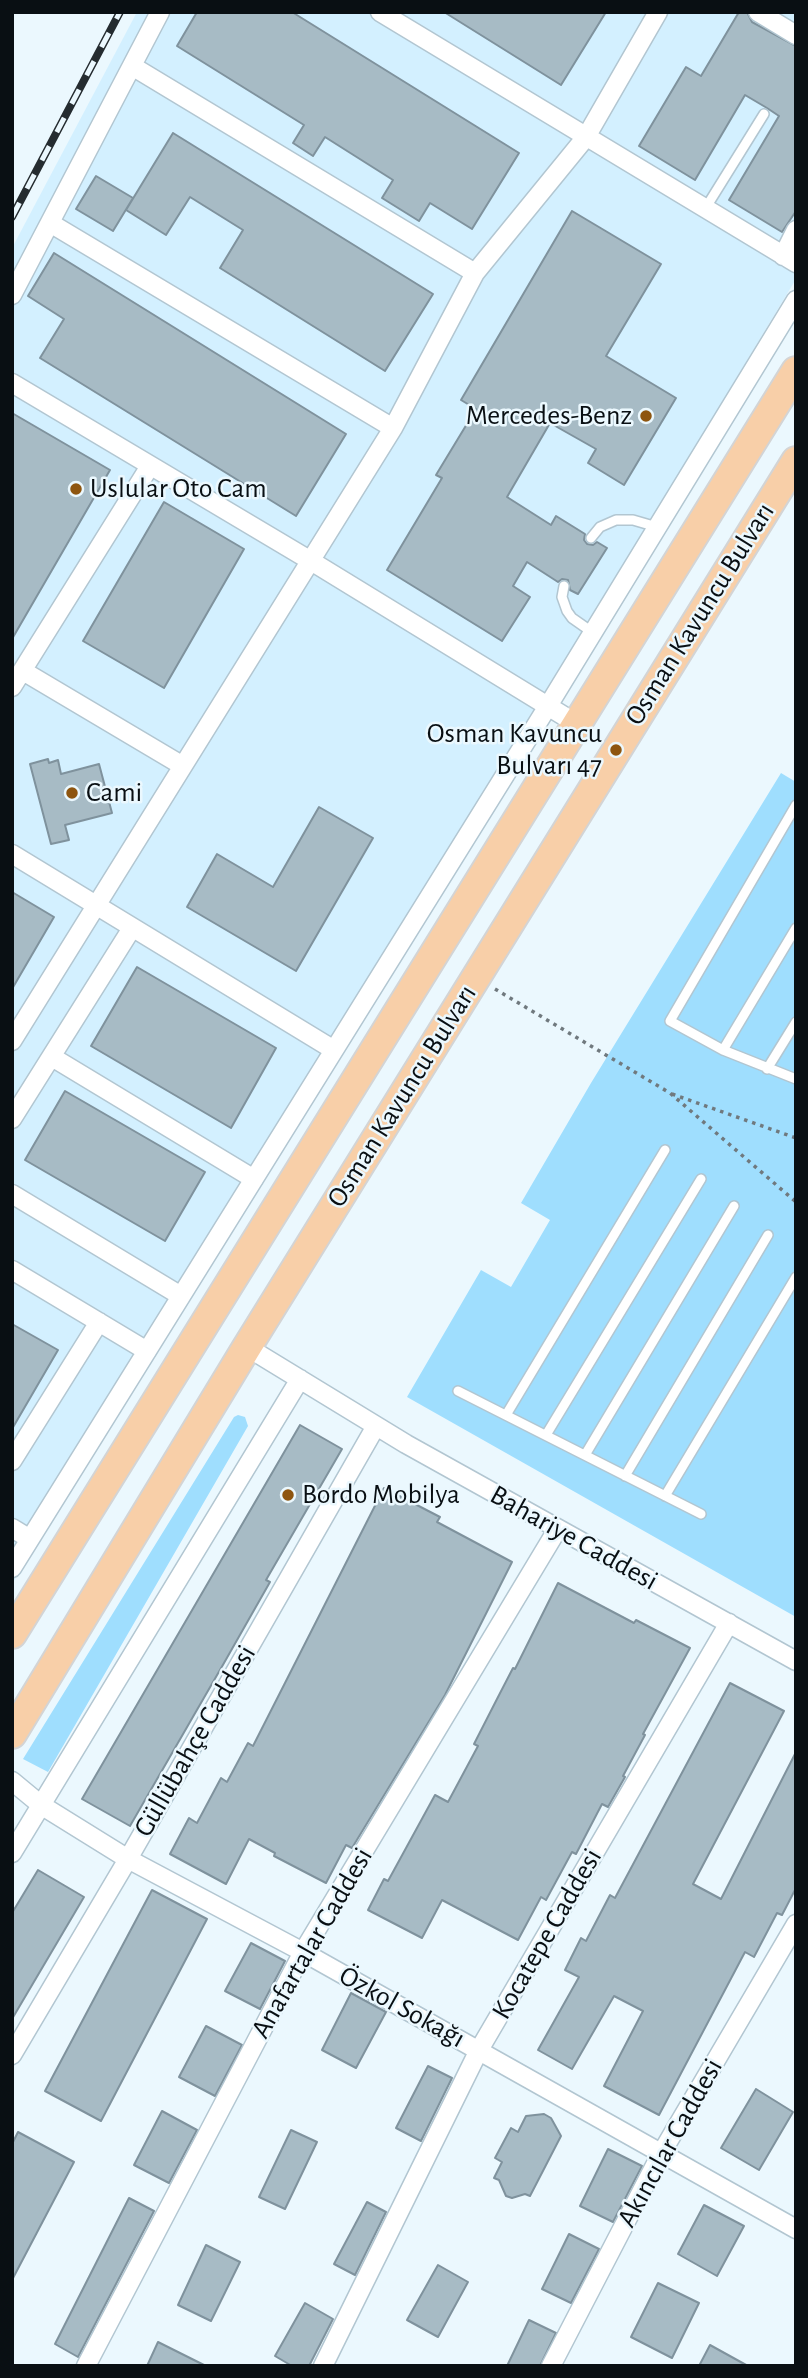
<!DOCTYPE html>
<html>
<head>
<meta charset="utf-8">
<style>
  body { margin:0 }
  #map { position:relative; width:808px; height:2378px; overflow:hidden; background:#ebf8fe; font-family:"Alegreya Sans",sans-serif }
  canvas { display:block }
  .frame { position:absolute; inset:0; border:14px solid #090f13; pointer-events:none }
</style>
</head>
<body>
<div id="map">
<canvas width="808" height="2378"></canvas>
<div class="frame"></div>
</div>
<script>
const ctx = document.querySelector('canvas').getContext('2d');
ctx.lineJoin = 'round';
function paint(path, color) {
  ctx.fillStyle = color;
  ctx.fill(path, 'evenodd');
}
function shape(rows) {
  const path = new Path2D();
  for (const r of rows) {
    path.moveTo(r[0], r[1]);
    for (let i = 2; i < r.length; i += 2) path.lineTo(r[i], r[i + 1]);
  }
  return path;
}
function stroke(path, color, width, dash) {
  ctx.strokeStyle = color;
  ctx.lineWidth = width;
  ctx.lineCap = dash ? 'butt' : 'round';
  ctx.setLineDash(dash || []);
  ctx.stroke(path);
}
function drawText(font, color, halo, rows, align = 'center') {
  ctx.font = font + ' "Alegreya Sans",sans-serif';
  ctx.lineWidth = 5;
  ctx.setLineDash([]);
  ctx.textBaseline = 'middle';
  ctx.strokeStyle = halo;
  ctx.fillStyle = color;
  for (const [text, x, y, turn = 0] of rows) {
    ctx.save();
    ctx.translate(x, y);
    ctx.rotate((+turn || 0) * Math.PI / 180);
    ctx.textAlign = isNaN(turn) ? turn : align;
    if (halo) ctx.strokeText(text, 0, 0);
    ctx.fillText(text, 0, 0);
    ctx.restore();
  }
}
const built = shape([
  [137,12,796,12,796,279,12,1584,12,248]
]);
const green = shape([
  [781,773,796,782,796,1617,407,1397,481,1270,511,1287,550,1220,521,1203,591,1083],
  [238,1415,245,1417,248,1426,48,1772,23,1759,234,1417]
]);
const building = shape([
  [197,12,292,12,519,153,472,229,430,203,419,221,382,198,393,180,325,137,313,156,293,143,304,125,177,46,197,12],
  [444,12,606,12,561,85,444,12],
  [739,12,747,12,752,22,796,46,796,211,782,232,729,200,779,116,767,108,745,95,695,180,639,146,686,67,701,76,739,12],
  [173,133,433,294,385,371,220,268,243,230,190,197,166,235,126,210,173,133],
  [96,176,133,198,113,231,76,209,96,176],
  [572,211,661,264,606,356,676,398,624,485,588,463,596,449,550,423,507,497,551,525,556,516,585,534,584,540,587,544,593,545,597,542,607,548,578,594,570,590,568,580,562,579,558,582,527,562,513,586,530,597,502,641,387,570,442,478,436,475,476,409,461,400,572,211],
  [54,253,346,434,296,516,40,358,64,319,28,296,54,253],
  [12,413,110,470,12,639,12,413],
  [164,502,244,549,164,688,83,641,164,502],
  [48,759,49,763,58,760,61,774,99,764,112,813,65,825,69,840,51,844,30,764,48,759],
  [319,807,373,838,296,971,187,907,217,854,273,887,319,807],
  [12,892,54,917,12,989,12,892],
  [137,967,276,1048,231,1128,91,1046,137,967],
  [65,1091,205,1172,165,1241,25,1160,65,1091],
  [12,1324,58,1350,12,1429,12,1324],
  [300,1425,342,1449,266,1580,270,1582,224,1663,130,1826,82,1799,300,1425],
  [384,1488,440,1517,437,1522,512,1562,445,1695,352,1848,346,1845,326,1883,274,1856,275,1853,249,1839,226,1884,170,1854,189,1818,197,1823,221,1778,227,1782,248,1743,253,1746,384,1488],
  [558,1583,634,1623,636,1620,690,1648,643,1734,645,1735,623,1776,625,1777,608,1807,602,1804,576,1854,572,1852,546,1900,541,1897,518,1940,442,1900,422,1938,368,1910,384,1879,388,1881,435,1795,448,1802,478,1746,474,1744,497,1699,513,1668,515,1669,558,1583],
  [730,1683,784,1711,693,1884,721,1899,796,1752,796,1888,782,1915,777,1913,754,1957,745,1952,659,2115,604,2086,643,2011,614,1996,572,2069,538,2050,579,1977,565,1970,581,1938,586,1941,610,1895,615,1898,730,1683],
  [38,1870,84,1897,12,2019,12,1913,38,1870],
  [152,1890,207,1919,101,2121,45,2091,152,1890],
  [251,1943,285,1961,260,2009,225,1991,251,1943],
  [351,1993,386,2012,356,2068,322,2050,351,1993],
  [206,2026,242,2045,215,2096,179,2077,206,2026],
  [428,2066,452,2078,421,2141,396,2128,428,2066],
  [756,2089,793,2112,759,2170,721,2148,756,2089],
  [162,2111,197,2130,169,2183,134,2165,162,2111],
  [544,2114,551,2118,561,2136,530,2196,525,2194,512,2198,506,2196,499,2180,494,2178,502,2162,495,2158,511,2128,518,2132,526,2116,544,2114],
  [291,2130,317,2142,285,2209,259,2197,291,2130],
  [18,2132,74,2162,12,2280,12,2144,18,2132],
  [608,2149,642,2166,613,2222,580,2206,608,2149],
  [129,2198,154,2211,78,2357,55,2344,129,2198],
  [367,2202,386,2212,355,2275,334,2264,367,2202],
  [704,2205,744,2226,717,2276,678,2254,704,2205],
  [569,2234,599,2249,571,2303,542,2289,569,2234],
  [206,2245,240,2262,211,2321,178,2305,206,2245],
  [438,2265,468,2282,438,2337,407,2320,438,2265],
  [658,2283,699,2303,672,2358,631,2337,658,2283],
  [305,2303,333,2319,309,2366,292,2366,275,2356,305,2303],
  [529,2320,556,2333,540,2366,507,2366,529,2320],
  [158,2342,206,2366,147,2366,158,2342],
  [710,2345,748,2366,699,2366,710,2345]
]);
const path = shape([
  [495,989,670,1093,796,1202],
  [672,1094,796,1138]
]);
const service = shape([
  [705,209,764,114],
  [591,538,600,527,616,520,633,520,657,527],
  [564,586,562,597,567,611,572,618,592,632],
  [796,805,670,1021,723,1050,796,1079],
  [723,1050,796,928],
  [767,1069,796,1022],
  [458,1391,701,1514],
  [506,1415,665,1150],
  [546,1435,701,1179],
  [585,1455,734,1206],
  [625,1476,768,1235],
  [665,1496,796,1277]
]);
const minor = shape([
  [380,12,796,263],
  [758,12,796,35],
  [132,66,475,273],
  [50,223,393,428],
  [783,256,796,230],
  [12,295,160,12],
  [12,383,311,561,577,724],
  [23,671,183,766],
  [12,687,150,466],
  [12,854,334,1050],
  [12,1041,393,428,475,273,586,137,658,12],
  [52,1057,254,1179],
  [12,1119,132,928],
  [12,1194,181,1296],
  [12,1270,147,1351],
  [247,1347,406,1444,796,1661],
  [12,1461,99,1322],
  [12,1528,30,1539],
  [12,1568,548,706,796,300],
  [12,1781,41,1805,128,1859,303,1952,796,2229],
  [12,1853,300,1379],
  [12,2055,128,1859,376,1426],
  [86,2366,303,1952,557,1530],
  [323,2366,479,2050,729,1623],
  [551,2366,662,2152,796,1924]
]);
const trunk = shape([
  [12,1634,796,371],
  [12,1734,247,1347,796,461]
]);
const rail = shape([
  [12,217,120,12]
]);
const markers = [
  [646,416,7,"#8e550f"],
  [76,489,7,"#8e550f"],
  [616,750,7,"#8e550f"],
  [72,793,7,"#8e550f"],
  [288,1495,7,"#8e550f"]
];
const poiNames = [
  ["Mercedes-Benz",632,416,"right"],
  ["Uslular Oto Cam",90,489],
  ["Osman Kavuncu",602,734,"right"],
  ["Bulvarı 47",602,766,"right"],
  ["Cami",86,793],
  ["Bordo Mobilya",302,1495]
];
const streetNames = [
  ["Osman Kavuncu Bulvarı",700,614,-58],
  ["Osman Kavuncu Bulvarı",402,1096,-58],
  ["Bahariye Caddesi",574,1538,29],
  ["Güllübahçe Caddesi",195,1741,-60],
  ["Kocatepe Caddesi",547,1934,-60],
  ["Anafartalar Caddesi",312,1943,-60],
  ["Özkol Sokağı",402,2007,29],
  ["Akıncılar Caddesi",670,2143,-61]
];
paint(built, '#d3f0ff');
paint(green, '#9fdefe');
paint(building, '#a7bbc5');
stroke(building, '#7f929d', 2);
stroke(service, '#b2c6d1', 12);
stroke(minor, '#b2c6d1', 21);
stroke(trunk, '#d3d4d5', 32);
stroke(path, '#70797e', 3.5, [3.5, 5]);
stroke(service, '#fff', 9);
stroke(minor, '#fff', 18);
stroke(trunk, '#f8cfa8', 28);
stroke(rail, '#252c30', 8);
stroke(rail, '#ebf8fe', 5, [16]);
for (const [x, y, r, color] of markers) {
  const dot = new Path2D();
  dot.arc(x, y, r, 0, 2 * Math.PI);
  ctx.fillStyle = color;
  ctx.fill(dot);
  stroke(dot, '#ebf8fe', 2.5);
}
drawText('28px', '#090f13', '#ebf8fe', poiNames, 'left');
drawText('28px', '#090f13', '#ebf8fe', streetNames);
</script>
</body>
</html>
